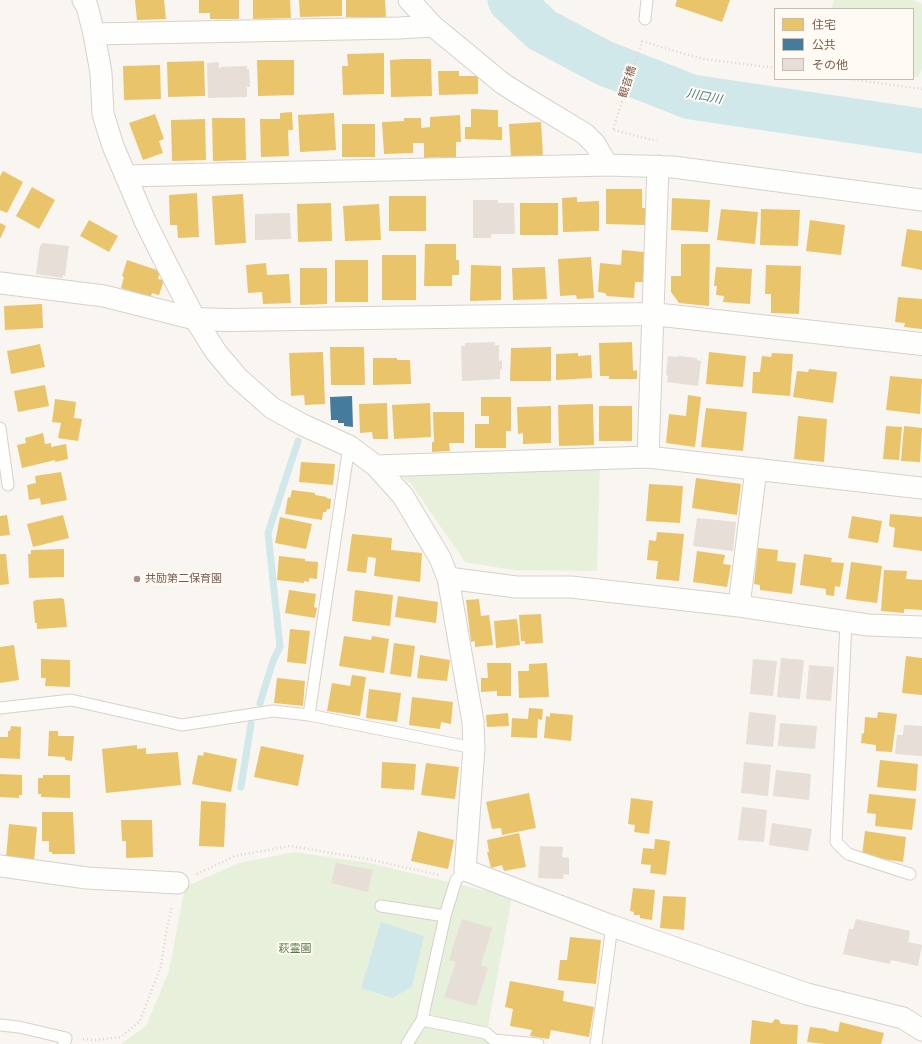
<!DOCTYPE html>
<html>
<head>
<meta charset="utf-8">
<style>
  body { margin:0 }
  #map { position:relative; width:922px; height:1044px; overflow:hidden; background:#f9f5f0; font-family:"Space Grotesk","Noto Sans JP",sans-serif }
  canvas { display:block }
  .legend { position:absolute; left:774px; top:8px; width:140px; height:72px; box-sizing:border-box; background:#fffaf3; border:1px solid #cabbb1; margin:0; padding:5px 7px; list-style:none; font-size:12px; color:#7a5c4d }
  .legend li { display:flex; align-items:center; gap:8px; height:20px }
  .legend b { width:20px; border:1px solid #cabbb1 }
</style>
</head>
<body>
<div id="map">
<canvas width="922" height="1044"></canvas>
<ul class="legend">
<li><b style="height:11px;background:#e9c46a"></b>住宅</li>
<li><b style="height:11px;background:#457b9d"></b>公共</li>
<li><b style="height:11px;background:#e6ded7"></b>その他</li>
</ul>
</div>
<script>
const ctx = document.querySelector('canvas').getContext('2d');
ctx.lineJoin = 'round';
function paint(path, color) {
  ctx.fillStyle = color;
  ctx.fill(path, 'evenodd');
}
function shape(rows) {
  const path = new Path2D();
  for (const r of rows) {
    path.moveTo(r[0], r[1]);
    for (let i = 2; i < r.length; i += 2) path.lineTo(r[i], r[i + 1]);
  }
  return path;
}
function stroke(path, color, width, dash) {
  ctx.strokeStyle = color;
  ctx.lineWidth = width;
  ctx.lineCap = dash ? 'butt' : 'round';
  ctx.setLineDash(dash || []);
  ctx.stroke(path);
}
function drawText(font, color, halo, rows, align = 'center') {
  ctx.font = font + ' "Space Grotesk","Noto Sans JP",sans-serif';
  ctx.lineWidth = 4;
  ctx.setLineDash([]);
  ctx.textBaseline = 'middle';
  ctx.strokeStyle = halo;
  ctx.fillStyle = color;
  for (const [text, x, y, turn = 0] of rows) {
    ctx.save();
    ctx.translate(x, y);
    ctx.rotate((+turn || 0) * Math.PI / 180);
    ctx.textAlign = isNaN(turn) ? turn : align;
    if (halo) ctx.strokeText(text, 0, 0);
    ctx.fillText(text, 0, 0);
    ctx.restore();
  }
}
const green = shape([
  [834,0,913,0,922,4,922,68,918,77,913,77,913,9,831,9],
  [600,459,597,571,513,570,465,562,412,485,390,465],
  [294,852,369,863,512,897,486,1037,532,1044,121,1044,146,1026,169,971,185,887,239,863]
]);
const water = shape([
  [381,922,424,936,412,987,392,998,361,988]
]);
const homes = shape([
  [135,0,164,0,166,19,137,20],
  [199,0,239,0,239,19,210,19,210,13,199,13],
  [253,0,290,0,291,18,253,19],
  [299,0,342,0,342,16,300,17],
  [346,0,385,0,386,18,346,17],
  [677,0,730,0,722,22,675,6],
  [384,53,384,94,343,95,342,66,348,66,347,54],
  [404,59,431,59,432,96,391,97,390,60],
  [257,60,294,60,294,95,258,96],
  [204,61,205,96,168,97,167,62],
  [160,65,161,99,124,100,123,66],
  [438,71,459,71,459,76,478,76,478,94,439,95],
  [471,109,498,110,498,127,502,127,502,140,465,139,465,127,471,127],
  [292,112,293,130,288,130,289,156,261,157,260,119,280,119,280,113],
  [334,113,336,150,300,152,298,115],
  [155,114,164,139,159,141,163,153,143,160,129,123],
  [460,115,461,142,456,142,456,159,441,159,441,157,424,158,424,143,413,143,413,153,384,154,382,122,404,121,404,118,421,118,421,128,430,127,430,117],
  [212,118,245,118,246,160,213,161],
  [205,119,206,160,172,161,171,120],
  [541,122,543,156,511,158,509,124],
  [342,124,375,124,375,157,342,157],
  [3,171,23,182,7,213,0,210,0,176],
  [32,187,55,200,39,229,16,216],
  [606,189,642,189,642,208,645,208,645,225,606,224],
  [197,193,199,237,178,238,177,225,170,225,169,195],
  [243,194,246,243,215,245,212,196],
  [389,196,426,196,426,231,389,231],
  [577,197,577,202,599,201,599,231,563,232,562,198],
  [672,198,710,200,708,232,671,230],
  [331,203,332,241,298,242,297,204],
  [520,203,558,203,558,235,520,235],
  [379,204,381,240,345,241,343,206],
  [721,209,758,212,755,244,717,240],
  [761,209,800,210,798,246,760,245],
  [89,220,118,236,109,252,80,236],
  [810,220,845,225,841,255,806,251],
  [0,223,6,226,0,239],
  [907,229,922,231,922,270,901,266],
  [425,244,456,244,456,260,459,260,459,275,452,275,452,286,424,286],
  [681,244,710,244,709,306,679,303,671,292,671,276,681,276],
  [622,250,644,252,643,282,635,282,634,298,607,296,605,293,598,292,600,263,621,265],
  [382,255,416,255,416,300,382,300],
  [591,257,594,298,577,299,576,295,560,296,558,259],
  [127,260,160,271,158,279,164,280,159,295,152,293,151,297,121,288,124,277,122,276],
  [335,260,368,260,368,302,335,302],
  [266,263,267,275,289,274,291,303,263,304,262,292,248,293,246,265],
  [471,265,501,266,501,300,470,301],
  [766,265,801,266,799,314,771,313,771,294,765,294],
  [545,267,547,299,513,300,512,268],
  [716,267,752,269,750,304,723,302,724,296,716,295,717,286,714,286],
  [300,268,327,268,327,304,300,305],
  [898,297,922,299,922,329,904,327,905,323,895,322],
  [42,304,43,328,5,330,4,306],
  [632,342,633,371,637,370,637,379,609,379,609,376,600,376,599,343],
  [40,344,45,367,11,374,7,351],
  [330,347,364,347,365,385,331,385],
  [551,347,551,381,510,381,511,348],
  [323,352,325,404,305,405,304,395,291,396,289,353],
  [709,352,746,356,743,387,706,384],
  [578,353,578,356,591,355,592,378,556,380,556,354],
  [772,353,793,354,790,396,752,393,753,372,760,372,762,356,771,357],
  [373,358,397,358,397,360,410,360,411,384,373,385],
  [809,369,837,372,833,403,793,397,797,371,808,372],
  [890,376,922,379,920,414,886,410],
  [45,385,49,406,18,412,14,391],
  [688,395,701,397,695,447,666,443,669,414,686,416],
  [481,397,511,397,511,431,506,431,506,448,475,448,475,424,489,424,489,416,481,416],
  [55,399,76,402,74,418,82,419,78,441,58,438,61,423,52,422],
  [387,403,388,439,373,439,372,432,360,433,359,404],
  [430,403,431,437,394,439,392,405],
  [593,404,594,445,559,446,558,405],
  [551,406,551,443,523,444,523,433,518,434,517,407],
  [599,406,632,406,632,441,599,441],
  [706,408,747,412,743,451,701,447],
  [433,412,464,412,464,443,449,443,450,451,432,452,432,442,434,442],
  [798,416,827,419,824,462,794,459],
  [886,426,902,427,899,460,883,459],
  [904,426,922,428,920,462,901,461],
  [43,433,45,444,51,443,51,447,66,444,68,459,55,462,55,460,22,468,17,445,26,443,25,438],
  [301,462,335,464,333,485,299,482],
  [61,472,67,500,41,505,40,498,29,500,27,485,36,483,35,476],
  [696,478,741,484,737,515,692,508],
  [649,484,683,486,680,523,646,521],
  [292,490,315,493,315,495,327,497,326,498,331,499,330,509,327,509,326,512,323,512,322,520,285,514,288,497,290,498],
  [890,514,922,517,922,551,893,547,895,528,889,526],
  [7,515,10,535,0,536,0,516],
  [63,515,69,538,33,547,27,524],
  [852,516,882,521,878,543,848,538],
  [280,517,312,524,306,549,275,543],
  [657,532,684,534,679,581,656,579,658,561,647,560,649,540,656,541],
  [352,534,392,538,391,550,422,553,420,582,374,576,376,558,368,557,366,573,347,571],
  [758,548,778,550,777,561,796,563,792,594,760,590,760,585,754,584],
  [64,549,64,577,29,578,28,554,31,554,31,550],
  [697,551,725,555,723,564,731,565,727,587,693,582],
  [0,554,6,554,9,584,0,585],
  [804,554,832,558,831,562,844,563,840,587,835,586,834,596,826,595,826,589,800,585],
  [279,556,305,559,305,561,318,562,317,579,309,578,309,582,304,581,304,583,277,580],
  [851,562,882,566,877,603,846,599],
  [884,570,907,571,906,579,922,580,922,610,904,609,904,613,881,611],
  [289,590,316,594,314,607,317,608,315,618,285,613],
  [355,590,393,595,390,626,352,621],
  [398,596,438,602,436,623,395,617],
  [62,598,62,599,64,599,67,627,37,629,37,623,35,623,33,601,35,601,35,600],
  [479,599,481,616,489,615,493,645,475,647,475,641,471,642,466,600],
  [541,614,543,643,525,644,525,641,521,641,519,615],
  [517,619,520,645,496,648,494,621],
  [290,629,310,631,306,664,287,662],
  [344,636,371,640,372,636,389,639,384,673,339,666],
  [394,643,415,646,411,677,390,674],
  [14,645,19,680,0,683,0,647],
  [420,655,450,660,447,681,417,678],
  [906,656,922,658,922,695,902,693],
  [41,659,70,660,70,687,45,686,46,678,41,678],
  [487,663,511,663,511,696,497,696,497,691,481,692,481,678,488,678],
  [547,663,549,697,519,698,518,671,529,671,529,664],
  [352,675,366,677,360,716,327,711,332,683,350,686],
  [277,678,305,681,303,706,274,703],
  [369,689,401,693,397,722,366,718],
  [412,697,453,702,451,724,441,722,440,729,409,725],
  [529,708,543,709,542,720,538,719,537,738,511,737,512,718,528,719],
  [878,712,897,714,892,752,876,751,876,745,861,743,862,733,864,734,865,717,877,718],
  [508,713,509,726,487,727,486,715],
  [550,713,573,715,571,741,544,738,546,716,550,717],
  [11,726,21,727,20,759,0,758,0,737,8,737,8,731,10,731],
  [49,731,58,731,58,736,74,736,72,761,65,760,65,757,48,756],
  [137,745,137,749,146,748,146,754,178,752,181,785,106,793,102,749],
  [261,746,304,755,298,786,254,777],
  [204,752,237,759,231,792,192,784,198,755,203,756],
  [880,760,918,764,916,791,877,787],
  [382,762,416,764,414,790,381,788],
  [426,763,459,767,455,799,421,795],
  [0,774,22,775,22,795,19,795,19,798,0,797],
  [43,775,70,775,70,798,41,797,41,794,38,794,38,778,43,778],
  [529,793,536,828,502,835,501,828,492,829,486,802],
  [869,794,916,799,912,830,875,826,876,814,867,813],
  [631,798,653,801,649,834,634,832,635,825,628,824],
  [201,801,226,803,224,847,199,846],
  [42,812,73,812,75,854,52,854,52,852,49,852,49,841,42,841],
  [121,820,152,820,153,857,126,858,126,841,122,841],
  [9,824,37,827,34,861,6,858],
  [418,831,454,840,448,869,411,861],
  [865,831,906,837,903,862,862,856],
  [519,833,526,867,504,871,502,865,491,868,487,852,489,852,487,840],
  [655,839,670,841,666,875,650,873,651,865,641,864,643,848,654,849],
  [633,888,655,890,652,920,640,918,640,915,634,915,634,912,630,911],
  [663,896,686,897,684,930,660,928],
  [570,937,601,940,596,984,558,980,560,960,567,960],
  [510,981,564,991,563,1001,594,1007,589,1037,551,1030,549,1039,530,1036,532,1030,510,1026,513,1009,505,1007],
  [775,1019,779,1020,781,1024,798,1025,797,1044,750,1044,752,1020,772,1023],
  [840,1022,884,1033,881,1044,824,1044,807,1042,810,1027,827,1029,827,1030,838,1032]
]);
const public = shape([
  [352,396,353,427,344,426,344,423,338,423,338,420,331,420,330,397]
]);
const stream = shape([
  [260,703,273,661,280,647,268,533,298,441],
  [241,787,251,724]
]);
const river = shape([
  [510,0,542,30,604,63,691,97,922,131]
]);
const building = shape([
  [219,62,219,68,221,69,220,67,247,66,247,69,249,69,250,87,247,87,247,97,208,98,207,63],
  [473,200,498,200,498,203,514,203,515,234,491,234,491,238,473,238],
  [290,213,291,239,255,240,255,214],
  [42,243,69,246,65,276,63,275,63,278,36,274,40,245,41,246],
  [495,342,495,345,499,345,499,361,502,360,502,370,500,369,500,379,462,381,461,346,465,346,465,343],
  [668,356,676,357,679,356,697,358,697,360,701,361,698,386,667,382,668,376,666,375],
  [697,518,736,522,733,551,693,546],
  [781,658,804,660,800,699,777,697],
  [753,659,777,661,773,696,750,694],
  [809,665,834,667,831,701,806,699],
  [749,712,776,715,773,747,746,744],
  [780,723,817,726,815,749,778,746],
  [904,725,922,726,922,756,895,754,897,735,903,735],
  [744,762,771,765,768,796,741,793],
  [776,770,811,774,809,800,773,796],
  [742,807,767,810,764,842,738,840],
  [772,823,812,829,808,851,769,845],
  [540,846,563,847,562,857,569,858,569,875,564,874,563,879,538,878],
  [336,863,373,870,368,892,331,883],
  [462,919,492,928,481,965,488,968,476,1006,444,997,456,962,449,960],
  [856,919,910,931,908,942,922,945,918,966,891,960,890,964,843,954,849,929,853,929]
]);
const path = shape([
  [642,41,671,50,704,59,775,68],
  [850,79,922,89],
  [613,129,642,41],
  [614,130,657,141],
  [197,874,235,856,290,846,367,859,439,875],
  [83,1039,96,1040,121,1037,140,1021,161,966,167,928,172,906]
]);
const service = shape([
  [645,19,647,0],
  [0,428,8,485],
  [846,622,836,842,848,854,910,874],
  [0,708,71,700,182,725,273,711,309,715,474,748],
  [309,715,349,446],
  [381,906,445,916],
  [422,1020,486,1033,494,1040,538,1044],
  [0,1025,19,1027,66,1038,64,1044],
  [407,1044,422,1020,445,916,456,880,465,870],
  [596,1044,612,926]
]);
const minor = shape([
  [83,0,87,6,94,34,101,73,103,114,113,146,145,221,167,265,195,319,216,352,237,377,272,408,303,425,349,446,376,466,403,496,440,558,448,578,473,722,474,748,465,870,612,926,807,994,903,1018,922,1030],
  [409,0,433,26],
  [94,34,399,28,433,26,502,83,524,97,585,134,595,144,607,165],
  [126,176,607,165,673,167,922,200],
  [0,283,104,296,195,319],
  [648,457,658,166],
  [376,466,648,457,922,488],
  [448,578,516,587,571,587,739,606,868,625,922,627],
  [739,606,756,469],
  [0,866,87,878,178,883]
]);
const tertiary = shape([
  [195,319,228,320,653,314,922,344]
]);
const markers = [
  [137,579,4,"#a69286"]
];
const streetNames = [
  ["観音橋",628,82,-72]
];
const poiNames = [
  ["共励第二保育園",145,579]
];
const parkNames = [
  ["萩霊園",295,949]
];
const waterNames = [
  ["川口川",704,97,11]
];
paint(green, '#e7f0db');
paint(water, '#d0e8ea');
paint(homes, '#e9c46a');
paint(public, '#457b9d');
stroke(stream, '#d0e8ea', 7);
stroke(river, '#d0e8ea', 45);
paint(building, '#e6ded7');
stroke(service, '#d7d1cb', 13);
stroke(minor, '#d7d1cb', 23);
stroke(tertiary, '#d7d1cb', 24);
stroke(path, '#dcd5d0', 2.5, [1, 3]);
stroke(service, '#fefefd', 11);
stroke(minor, '#fefefd', 21);
stroke(tertiary, '#fefefd', 22);
for (const [x, y, r, color] of markers) {
  const dot = new Path2D();
  dot.arc(x, y, r, 0, 2 * Math.PI);
  ctx.fillStyle = color;
  ctx.fill(dot);
  stroke(dot, '#fffaf3', 1.5);
}
drawText('11px', '#7a5c4d', '#fffaf3', streetNames);
drawText('11px', '#7a5c4d', '#fffaf3', poiNames, 'left');
drawText('11px', '#537a41', '#fffaf3', parkNames);
drawText('italic 12px', '#437c86', '#fffaf3', waterNames);
</script>
</body>
</html>
